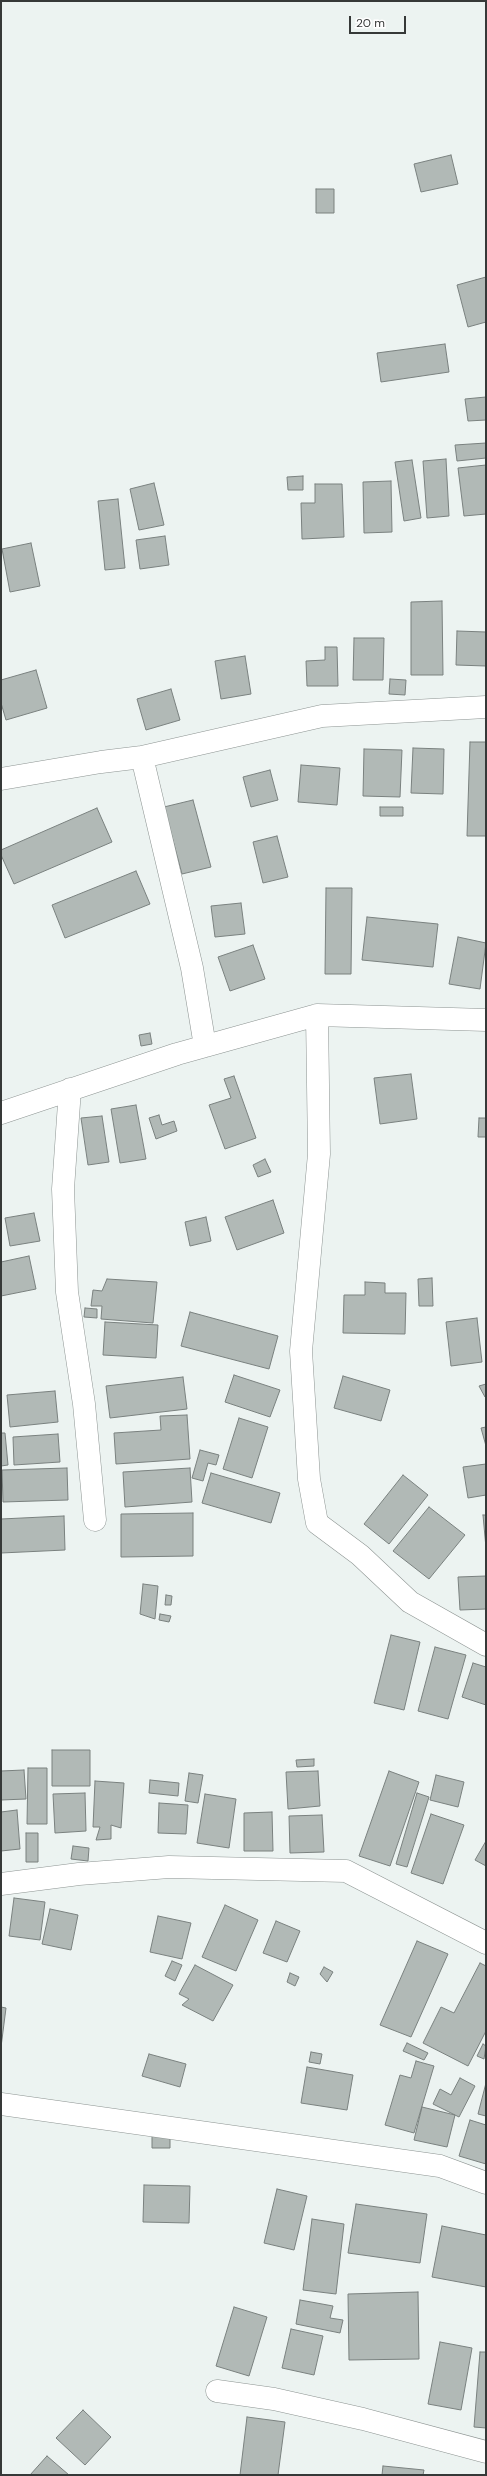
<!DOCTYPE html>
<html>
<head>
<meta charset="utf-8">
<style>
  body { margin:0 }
  #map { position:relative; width:487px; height:2476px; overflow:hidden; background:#ecf3f1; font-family:"DM Sans",sans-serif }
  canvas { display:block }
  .frame { position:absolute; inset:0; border:2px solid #363938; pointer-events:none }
  .scale { position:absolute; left:349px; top:16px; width:57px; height:18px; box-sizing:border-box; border:2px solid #363938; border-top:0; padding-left:5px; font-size:12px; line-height:14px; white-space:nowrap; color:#363938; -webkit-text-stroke:3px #fff; paint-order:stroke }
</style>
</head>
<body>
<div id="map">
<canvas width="487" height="2476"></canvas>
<div class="frame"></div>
<div class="scale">20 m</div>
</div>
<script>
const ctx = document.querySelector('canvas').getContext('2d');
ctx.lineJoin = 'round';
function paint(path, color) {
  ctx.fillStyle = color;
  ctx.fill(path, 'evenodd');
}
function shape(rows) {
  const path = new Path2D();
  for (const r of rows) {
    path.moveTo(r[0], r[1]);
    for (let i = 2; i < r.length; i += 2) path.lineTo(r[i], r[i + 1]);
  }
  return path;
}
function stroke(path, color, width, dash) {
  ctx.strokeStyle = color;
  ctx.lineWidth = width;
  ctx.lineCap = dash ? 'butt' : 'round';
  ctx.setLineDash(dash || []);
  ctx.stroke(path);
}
const building = shape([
  [451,155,458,184,421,192,414,164,451,155],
  [316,189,334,189,334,213,316,213,316,189],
  [486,277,486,322,468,327,457,285,486,277],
  [445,344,449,372,381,382,377,353,445,344],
  [486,397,486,420,468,421,465,399,486,397],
  [486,443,486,458,457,461,455,445,486,443],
  [446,459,449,516,427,518,423,461,446,459],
  [412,460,421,518,404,521,395,462,412,460],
  [486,465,486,514,464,516,458,468,486,465],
  [303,476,303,490,288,490,287,477,303,476],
  [391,481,392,532,364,533,363,482,391,481],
  [154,483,164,525,139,530,130,489,154,483],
  [315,484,342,484,344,537,302,539,301,503,315,503,315,484],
  [118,499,125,568,105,570,98,501,118,499],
  [165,536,169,565,140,569,136,540,165,536],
  [31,543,40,586,10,592,2,549,31,543],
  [442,601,443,675,411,675,411,602,442,601],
  [457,631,486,632,486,666,456,665,457,631],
  [354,638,384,638,383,680,353,680,354,638],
  [325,647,337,647,338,686,307,686,306,661,325,660,325,647],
  [245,656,251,694,221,699,215,661,245,656],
  [36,670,47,708,6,720,1,703,1,680,36,670],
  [390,679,406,680,405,695,389,694,390,679],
  [171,689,180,720,146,730,137,699,171,689],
  [470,742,486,742,486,836,467,836,470,742],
  [413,748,444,749,443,794,411,793,413,748],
  [364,749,402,750,400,797,363,796,364,749],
  [301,765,340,768,337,805,298,802,301,765],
  [270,770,278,800,251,807,243,777,270,770],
  [193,800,211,867,182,874,164,807,193,800],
  [380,807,403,807,403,816,380,816,380,807],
  [97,808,112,842,14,884,1,855,1,850,97,808],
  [277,836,288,877,263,883,253,842,277,836],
  [136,871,150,904,65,938,52,905,136,871],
  [326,888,352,888,351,974,325,974,326,888],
  [241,903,245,934,215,937,211,906,241,903],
  [367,917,438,924,433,967,362,960,367,917],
  [458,937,486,943,480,989,449,984,458,937],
  [253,945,265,979,230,991,218,957,253,945],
  [150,1033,152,1044,141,1046,139,1035,150,1033],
  [411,1074,417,1119,380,1124,374,1078,411,1074],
  [234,1076,256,1138,225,1149,209,1105,231,1098,224,1079,234,1076],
  [136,1105,146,1159,120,1163,111,1109,136,1105],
  [159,1115,162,1125,174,1121,177,1131,156,1139,149,1118,159,1115],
  [102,1116,109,1162,88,1165,81,1118,102,1116],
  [479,1118,486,1118,486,1137,478,1137,479,1118],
  [265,1159,271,1172,258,1177,253,1165,265,1159],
  [273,1200,284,1233,237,1250,225,1217,273,1200],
  [34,1213,40,1241,10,1246,5,1218,34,1213],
  [206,1217,211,1241,190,1246,185,1222,206,1217],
  [29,1256,36,1289,1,1296,1,1262,29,1256],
  [432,1278,433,1306,419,1306,418,1279,432,1278],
  [107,1279,157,1282,153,1323,101,1319,102,1306,91,1306,93,1290,102,1291,107,1279],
  [365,1282,385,1283,385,1293,406,1293,405,1334,343,1333,344,1295,365,1295,365,1282],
  [85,1308,97,1309,97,1318,84,1317,85,1308],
  [190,1312,278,1336,269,1369,181,1346,190,1312],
  [477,1318,482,1362,451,1366,446,1322,477,1318],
  [105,1322,158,1325,156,1358,103,1355,105,1322],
  [234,1375,280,1390,270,1417,225,1402,234,1375],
  [343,1376,390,1390,381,1421,334,1408,343,1376],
  [183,1377,187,1409,110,1418,106,1386,183,1377],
  [486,1384,486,1397,485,1397,479,1386,486,1384],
  [55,1391,58,1422,10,1427,7,1395,55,1391],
  [187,1415,190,1459,116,1464,114,1433,161,1430,160,1416,187,1415],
  [239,1418,268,1427,252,1478,223,1469,239,1418],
  [486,1427,486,1446,481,1428,486,1427],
  [1,1433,5,1433,8,1465,1,1466,1,1433],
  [58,1434,60,1462,14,1465,13,1437,58,1434],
  [200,1450,219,1455,216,1465,208,1463,203,1481,192,1478,200,1450],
  [486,1464,486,1495,468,1498,463,1467,486,1464],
  [67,1468,68,1500,3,1502,2,1470,67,1468],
  [190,1468,192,1502,125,1507,123,1472,190,1468],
  [211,1473,280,1493,271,1523,202,1503,211,1473],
  [403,1475,428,1495,389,1544,364,1524,403,1475],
  [429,1507,465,1535,429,1579,393,1551,429,1507],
  [193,1513,193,1556,121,1557,121,1514,193,1513],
  [483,1515,486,1515,486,1548,483,1515],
  [64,1516,65,1550,1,1553,1,1519,64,1516],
  [486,1576,486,1609,460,1610,458,1577,486,1576],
  [143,1584,158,1586,155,1619,140,1614,143,1584],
  [166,1595,172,1596,171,1605,165,1605,166,1595],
  [160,1614,171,1616,169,1622,159,1620,160,1614],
  [391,1635,420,1642,404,1710,374,1703,391,1635],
  [435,1647,466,1655,448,1719,418,1711,435,1647],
  [473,1663,486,1667,486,1705,462,1697,473,1663],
  [52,1750,90,1750,90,1786,52,1786,52,1750],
  [314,1759,314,1766,297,1767,296,1760,314,1759],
  [28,1768,47,1768,47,1824,27,1824,28,1768],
  [24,1770,26,1799,1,1800,1,1771,24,1770],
  [318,1771,320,1806,288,1809,286,1772,318,1771],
  [389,1771,419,1782,390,1866,359,1856,389,1771],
  [189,1773,203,1775,198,1803,185,1801,189,1773],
  [436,1775,464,1782,458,1807,430,1800,436,1775],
  [150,1780,179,1783,178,1796,149,1793,150,1780],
  [95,1781,124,1783,121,1828,111,1825,111,1839,96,1840,100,1827,93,1827,95,1781],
  [85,1793,86,1831,55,1833,53,1794,85,1793],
  [417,1793,429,1797,407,1867,396,1864,417,1793],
  [205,1794,236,1799,229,1848,197,1843,205,1794],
  [159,1803,188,1805,186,1834,158,1833,159,1803],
  [17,1810,20,1849,1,1851,1,1812,17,1810],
  [272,1812,273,1851,244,1851,244,1813,272,1812],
  [431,1814,464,1825,443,1884,411,1873,431,1814],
  [322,1815,324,1852,290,1853,289,1816,322,1815],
  [26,1833,38,1833,38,1862,26,1862,26,1833],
  [486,1841,486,1866,475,1860,486,1841],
  [73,1846,89,1848,88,1861,71,1859,73,1846],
  [14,1898,45,1902,40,1940,9,1936,14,1898],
  [225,1905,258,1920,236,1971,202,1957,225,1905],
  [50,1909,78,1915,71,1950,42,1944,50,1909],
  [158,1916,191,1923,182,1959,150,1952,158,1916],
  [276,1921,300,1931,287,1962,263,1953,276,1921],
  [417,1941,448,1954,411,2037,380,2025,417,1941],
  [172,1961,182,1965,175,1981,165,1976,172,1961],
  [480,1963,486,1966,486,2031,468,2066,423,2043,441,2007,454,2013,480,1963],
  [195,1965,233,1985,213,2021,182,2005,189,1999,179,1994,195,1965],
  [324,1967,333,1972,327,1982,320,1974,324,1967],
  [290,1973,299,1977,295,1986,287,1982,290,1973],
  [1,2007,6,2008,1,2047,1,2007],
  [407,2043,428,2053,424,2060,403,2051,407,2043],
  [483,2044,486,2046,484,2059,477,2056,483,2044],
  [311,2052,322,2054,320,2064,309,2062,311,2052],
  [149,2054,186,2064,180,2087,142,2076,149,2054],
  [416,2061,434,2066,414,2133,385,2125,400,2075,411,2078,416,2061],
  [307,2067,353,2075,347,2110,301,2103,307,2067],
  [460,2078,475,2086,459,2117,433,2104,440,2089,451,2095,460,2078],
  [486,2083,486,2116,478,2114,486,2083],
  [422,2107,455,2115,447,2147,414,2140,422,2107],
  [470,2120,486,2125,486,2164,459,2156,470,2120],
  [152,2134,170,2134,170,2148,152,2148,152,2134],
  [144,2185,190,2186,189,2223,143,2222,144,2185],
  [277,2189,307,2196,294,2250,264,2243,277,2189],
  [356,2204,427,2214,420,2263,348,2253,356,2204],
  [312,2219,344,2224,336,2294,303,2290,312,2219],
  [442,2226,486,2235,486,2287,432,2277,442,2226],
  [418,2292,419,2359,349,2360,348,2294,418,2292],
  [300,2300,333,2306,330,2318,343,2320,340,2333,296,2324,300,2300],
  [234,2307,267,2317,249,2376,216,2366,234,2307],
  [291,2329,323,2336,314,2375,282,2368,291,2329],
  [440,2342,472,2348,461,2410,428,2404,440,2342],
  [480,2352,486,2352,486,2428,474,2427,480,2352],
  [83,2410,111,2437,85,2465,56,2438,83,2410],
  [247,2417,285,2422,278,2475,240,2475,247,2417],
  [47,2456,69,2475,30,2475,47,2456],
  [383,2466,424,2470,423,2475,382,2475,383,2466]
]);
const minor = shape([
  [142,757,322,716,486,707],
  [1,779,101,762,142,757,192,968,205,1046],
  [317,1015,319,1154,301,1351,309,1479,317,1523,360,1555,410,1602,486,1645],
  [70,1089,63,1189,67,1292,84,1404,95,1520],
  [1,1113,177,1054,317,1015,486,1020],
  [1,1884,79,1874,169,1867,346,1871,486,1943],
  [1,2104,440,2166,486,2183],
  [217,2391,274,2399,363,2419,486,2452]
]);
paint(building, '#b1b9b6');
stroke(building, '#7a817f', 1);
stroke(minor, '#8d9492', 23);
stroke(minor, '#fff', 22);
</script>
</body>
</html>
